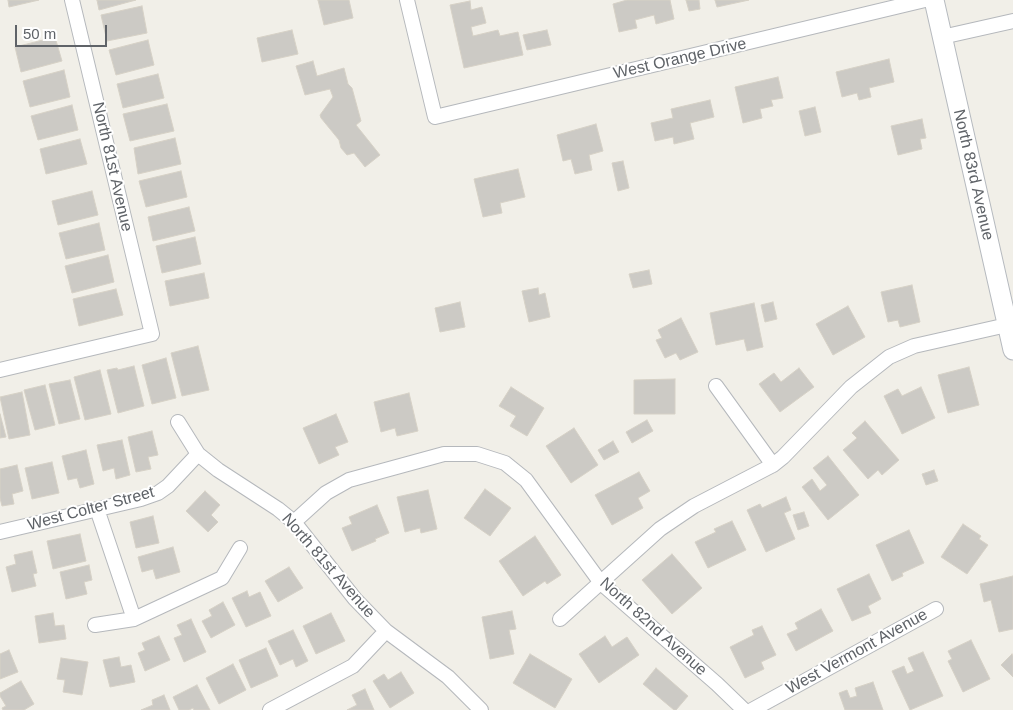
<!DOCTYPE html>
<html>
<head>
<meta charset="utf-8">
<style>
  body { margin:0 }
  #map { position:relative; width:1013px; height:710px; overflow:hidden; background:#f1efe8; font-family:Arial,sans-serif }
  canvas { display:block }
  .scale { position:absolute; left:15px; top:25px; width:92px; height:22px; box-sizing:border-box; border:2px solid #5f6368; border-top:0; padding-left:6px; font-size:15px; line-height:18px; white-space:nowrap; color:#5f6368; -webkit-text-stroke:4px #fff; paint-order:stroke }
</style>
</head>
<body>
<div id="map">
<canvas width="1013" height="710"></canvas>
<div class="scale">50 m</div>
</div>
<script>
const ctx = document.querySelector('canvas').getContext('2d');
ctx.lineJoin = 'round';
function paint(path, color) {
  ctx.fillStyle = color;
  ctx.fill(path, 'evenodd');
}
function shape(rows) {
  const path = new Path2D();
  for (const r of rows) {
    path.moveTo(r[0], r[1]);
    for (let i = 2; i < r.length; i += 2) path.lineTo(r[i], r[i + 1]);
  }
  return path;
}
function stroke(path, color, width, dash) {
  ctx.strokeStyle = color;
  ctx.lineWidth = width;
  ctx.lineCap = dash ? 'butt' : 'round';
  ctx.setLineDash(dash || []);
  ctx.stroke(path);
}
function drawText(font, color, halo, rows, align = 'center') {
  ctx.font = font + ' Arial,sans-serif';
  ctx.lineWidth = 4;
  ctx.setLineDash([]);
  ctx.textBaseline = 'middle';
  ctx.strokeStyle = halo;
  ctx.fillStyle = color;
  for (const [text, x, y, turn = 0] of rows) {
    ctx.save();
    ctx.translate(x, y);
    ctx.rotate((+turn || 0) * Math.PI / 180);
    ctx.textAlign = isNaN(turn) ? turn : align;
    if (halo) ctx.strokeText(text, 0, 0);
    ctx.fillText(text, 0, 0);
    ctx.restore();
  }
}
const building = shape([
  [8,0,39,0,9,7,8,0],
  [97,0,136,0,99,10,97,0],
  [318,0,349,0,353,18,324,25,318,0],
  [670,0,674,19,656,24,654,15,635,20,637,28,619,32,613,4,627,0,670,0],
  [686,0,699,0,700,9,689,11,686,0],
  [715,0,749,0,717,7,715,0],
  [470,1,471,10,482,7,486,23,471,27,473,36,498,30,500,36,518,32,523,55,464,68,450,5,470,1],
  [142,6,147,33,107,41,101,15,142,6],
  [292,30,298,54,262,62,257,38,292,30],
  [547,30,551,45,527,50,523,35,547,30],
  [55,37,62,61,21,72,15,47,55,37],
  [148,40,154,65,116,75,109,50,148,40],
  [889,59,894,82,869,88,871,97,859,100,857,93,842,97,836,72,889,59],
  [313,61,317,76,344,68,348,84,352,88,361,121,356,125,380,155,365,167,354,153,347,155,341,148,339,140,321,118,320,115,333,97,330,89,305,95,296,66,313,61],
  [64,70,70,97,30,107,23,81,64,70],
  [158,74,164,98,123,108,117,84,158,74],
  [778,77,783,98,771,100,773,106,760,109,762,118,743,123,735,87,778,77],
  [710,100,714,117,690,123,694,139,674,144,673,137,655,141,651,123,673,118,671,109,710,100],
  [167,104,174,131,130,141,123,114,167,104],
  [72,105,78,130,38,140,31,116,72,105],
  [815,107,821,132,805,136,799,111,815,107],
  [922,119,926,138,920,139,922,149,898,155,891,126,922,119],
  [596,124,603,151,589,155,592,170,575,174,571,159,563,161,557,135,596,124],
  [175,138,181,164,138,174,134,148,175,138],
  [80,139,87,164,46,174,40,149,80,139],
  [623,161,629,188,618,191,612,163,623,161],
  [518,169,525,197,500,203,502,213,483,217,474,179,518,169],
  [181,171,187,197,146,207,139,181,181,171],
  [92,191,98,215,58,225,52,201,92,191],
  [189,207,195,231,153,241,148,217,189,207],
  [99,223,105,250,66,259,59,233,99,223],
  [195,237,201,264,162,273,156,246,195,237],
  [108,255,114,282,72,293,65,266,108,255],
  [649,270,652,284,633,288,629,274,649,270],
  [204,273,209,298,170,306,165,281,204,273],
  [912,285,920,322,900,327,898,320,888,322,881,292,912,285],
  [538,288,539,295,545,293,550,317,529,322,522,291,538,288],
  [116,289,123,315,79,326,73,299,116,289],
  [460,302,465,327,440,332,435,308,460,302],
  [773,302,777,319,765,322,761,305,773,302],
  [754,303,763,347,747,351,744,339,716,345,710,313,754,303],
  [848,306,865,337,833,355,816,324,848,306],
  [681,318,698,352,680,360,676,353,665,358,656,340,662,338,658,330,681,318],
  [198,346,209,390,182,396,171,353,198,346],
  [166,358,176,398,152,404,142,365,166,358],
  [134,366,144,406,118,413,107,370,117,368,118,370,134,366],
  [969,367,979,405,948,413,938,375,969,367],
  [799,368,814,387,780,412,759,384,774,373,781,382,799,368],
  [100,370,111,414,85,420,74,377,100,370],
  [675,379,675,414,634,414,634,380,675,379],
  [70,380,80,419,59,424,49,384,70,380],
  [45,385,55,425,35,430,24,390,45,385],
  [511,387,544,408,527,436,510,426,516,416,499,406,511,387],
  [921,387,935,418,902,434,884,396,898,389,902,396,921,387],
  [22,392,30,435,9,439,0,397,22,392],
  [409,393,418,431,397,436,395,428,381,432,374,402,409,393],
  [0,414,6,437,0,438,0,414],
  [336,414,348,442,335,447,339,455,319,464,303,428,336,414],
  [647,420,653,431,632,443,626,432,647,420],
  [865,421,899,460,882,475,878,470,868,479,843,450,857,438,852,433,865,421],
  [574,428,598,465,571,483,546,446,574,428],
  [152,431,158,455,148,457,151,469,136,472,128,437,152,431],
  [122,440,130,475,116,479,114,468,103,471,97,445,122,440],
  [613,441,619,452,604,460,598,450,613,441],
  [86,450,94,484,80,488,77,478,68,480,62,456,86,450],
  [828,456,859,495,828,520,802,487,812,479,820,491,827,485,813,468,828,456],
  [52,462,59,493,32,499,25,468,52,462],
  [17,465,23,491,12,494,14,504,2,506,0,498,0,469,17,465],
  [934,470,938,481,926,485,922,474,934,470],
  [639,472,650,491,638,498,643,508,612,525,595,495,639,472],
  [485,489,511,508,490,536,464,518,485,489],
  [428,490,437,529,421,533,420,528,405,532,397,497,428,490],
  [205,491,220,505,211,515,218,522,208,532,186,511,205,491],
  [786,497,791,510,784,513,795,539,766,552,747,510,760,504,762,508,786,497],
  [377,505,389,533,375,539,376,541,352,551,342,528,352,524,349,517,377,505],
  [804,512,809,526,798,530,793,515,804,512],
  [153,516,159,543,136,548,130,522,153,516],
  [732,521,746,550,708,568,695,542,716,532,714,529,732,521],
  [963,524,981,536,979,539,988,545,967,574,941,557,963,524],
  [909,530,924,563,902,573,903,576,892,581,876,545,909,530],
  [80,534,86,561,53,569,47,541,80,534],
  [535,536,561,575,547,584,545,581,523,596,499,561,535,536],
  [173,547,180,572,156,579,153,569,142,572,138,557,173,547],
  [32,551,37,573,33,574,36,586,12,592,6,567,16,564,14,555,32,551],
  [672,554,702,588,672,614,642,580,672,554],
  [89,565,92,580,84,582,87,594,66,599,60,572,89,565],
  [289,567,303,588,278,602,265,581,289,567],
  [869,574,881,599,868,606,871,613,852,621,837,589,869,574],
  [1013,576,1013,629,999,632,991,600,984,602,980,584,1013,576],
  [247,591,249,597,260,592,271,616,246,627,232,598,247,591],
  [223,602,235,625,211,638,202,621,212,616,209,610,223,602],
  [821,609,833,631,796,651,787,634,798,629,795,623,821,609],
  [512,611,516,629,509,630,514,654,490,659,482,617,512,611],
  [53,613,55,626,64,625,66,639,39,643,35,616,53,613],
  [331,613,345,641,316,654,303,626,331,613],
  [191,619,206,652,184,662,174,638,182,635,177,625,191,619],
  [762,626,776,655,761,662,764,669,745,678,730,647,754,635,752,630,762,626],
  [293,630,308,661,296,667,293,659,280,665,268,641,293,630],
  [159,636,170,660,145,671,138,653,145,650,142,643,159,636],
  [605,636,612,647,627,637,639,655,599,683,579,654,605,636],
  [971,640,990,679,963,692,948,661,952,659,948,651,971,640],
  [266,648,278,676,251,688,239,660,266,648],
  [9,650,18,672,0,679,0,654,9,650],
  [923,652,943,696,910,710,892,671,904,666,907,674,914,671,908,658,923,652],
  [530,654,572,679,555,708,513,683,530,654],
  [1012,654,1013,656,1013,677,1001,665,1012,654],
  [119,657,121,667,131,665,135,682,110,687,103,660,119,657],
  [61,658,88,662,82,695,63,692,65,680,57,679,61,658],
  [233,664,246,690,219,704,206,678,233,664],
  [656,668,688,696,676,710,674,710,643,684,656,668],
  [401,672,414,693,390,708,373,681,384,674,388,680,401,672],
  [21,681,34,704,24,710,3,710,2,708,6,706,0,696,0,693,21,681],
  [873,682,883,710,845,710,839,693,847,690,850,698,857,696,855,688,873,682],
  [197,685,210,710,194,710,193,708,189,710,179,710,173,697,197,685],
  [365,689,374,710,347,710,357,705,352,695,365,689],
  [164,695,170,710,141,710,153,705,152,700,164,695]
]);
const minor = shape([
  [407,0,435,117,925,0],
  [942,37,1013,21],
  [0,370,152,334,72,0],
  [716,386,773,465],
  [178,422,198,454,218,470,278,509,294,522,355,599,386,631,448,677,481,710],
  [97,509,134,619],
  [294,522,326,493,349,480,444,454,477,454,505,463,526,480,601,583,717,684,744,710],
  [0,532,141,499,158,493,168,486,198,454],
  [560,619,660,529,694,506,773,465,783,457,851,387,889,357,914,346,1007,325],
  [95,625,134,619,222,578,240,548],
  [270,710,353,666,386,631],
  [752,710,936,609]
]);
const secondary = shape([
  [934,0,1013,350]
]);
const streetNames = [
  ["West Orange Drive",680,59,-13],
  ["North 81st Avenue",112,167,77],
  ["North 83rd Avenue",973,175,77],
  ["West Colter Street",91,509,-15],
  ["North 81st Avenue",328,566,49],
  ["North 82nd Avenue",653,627,42],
  ["West Vermont Avenue",857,652,-29]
];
paint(building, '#cccac5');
stroke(building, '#d6d1c6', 1);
stroke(minor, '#b5b8bc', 16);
stroke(secondary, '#b6babf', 21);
stroke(minor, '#fff', 14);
stroke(secondary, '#fff', 19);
drawText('16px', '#5f6368', '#fff', streetNames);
</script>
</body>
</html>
